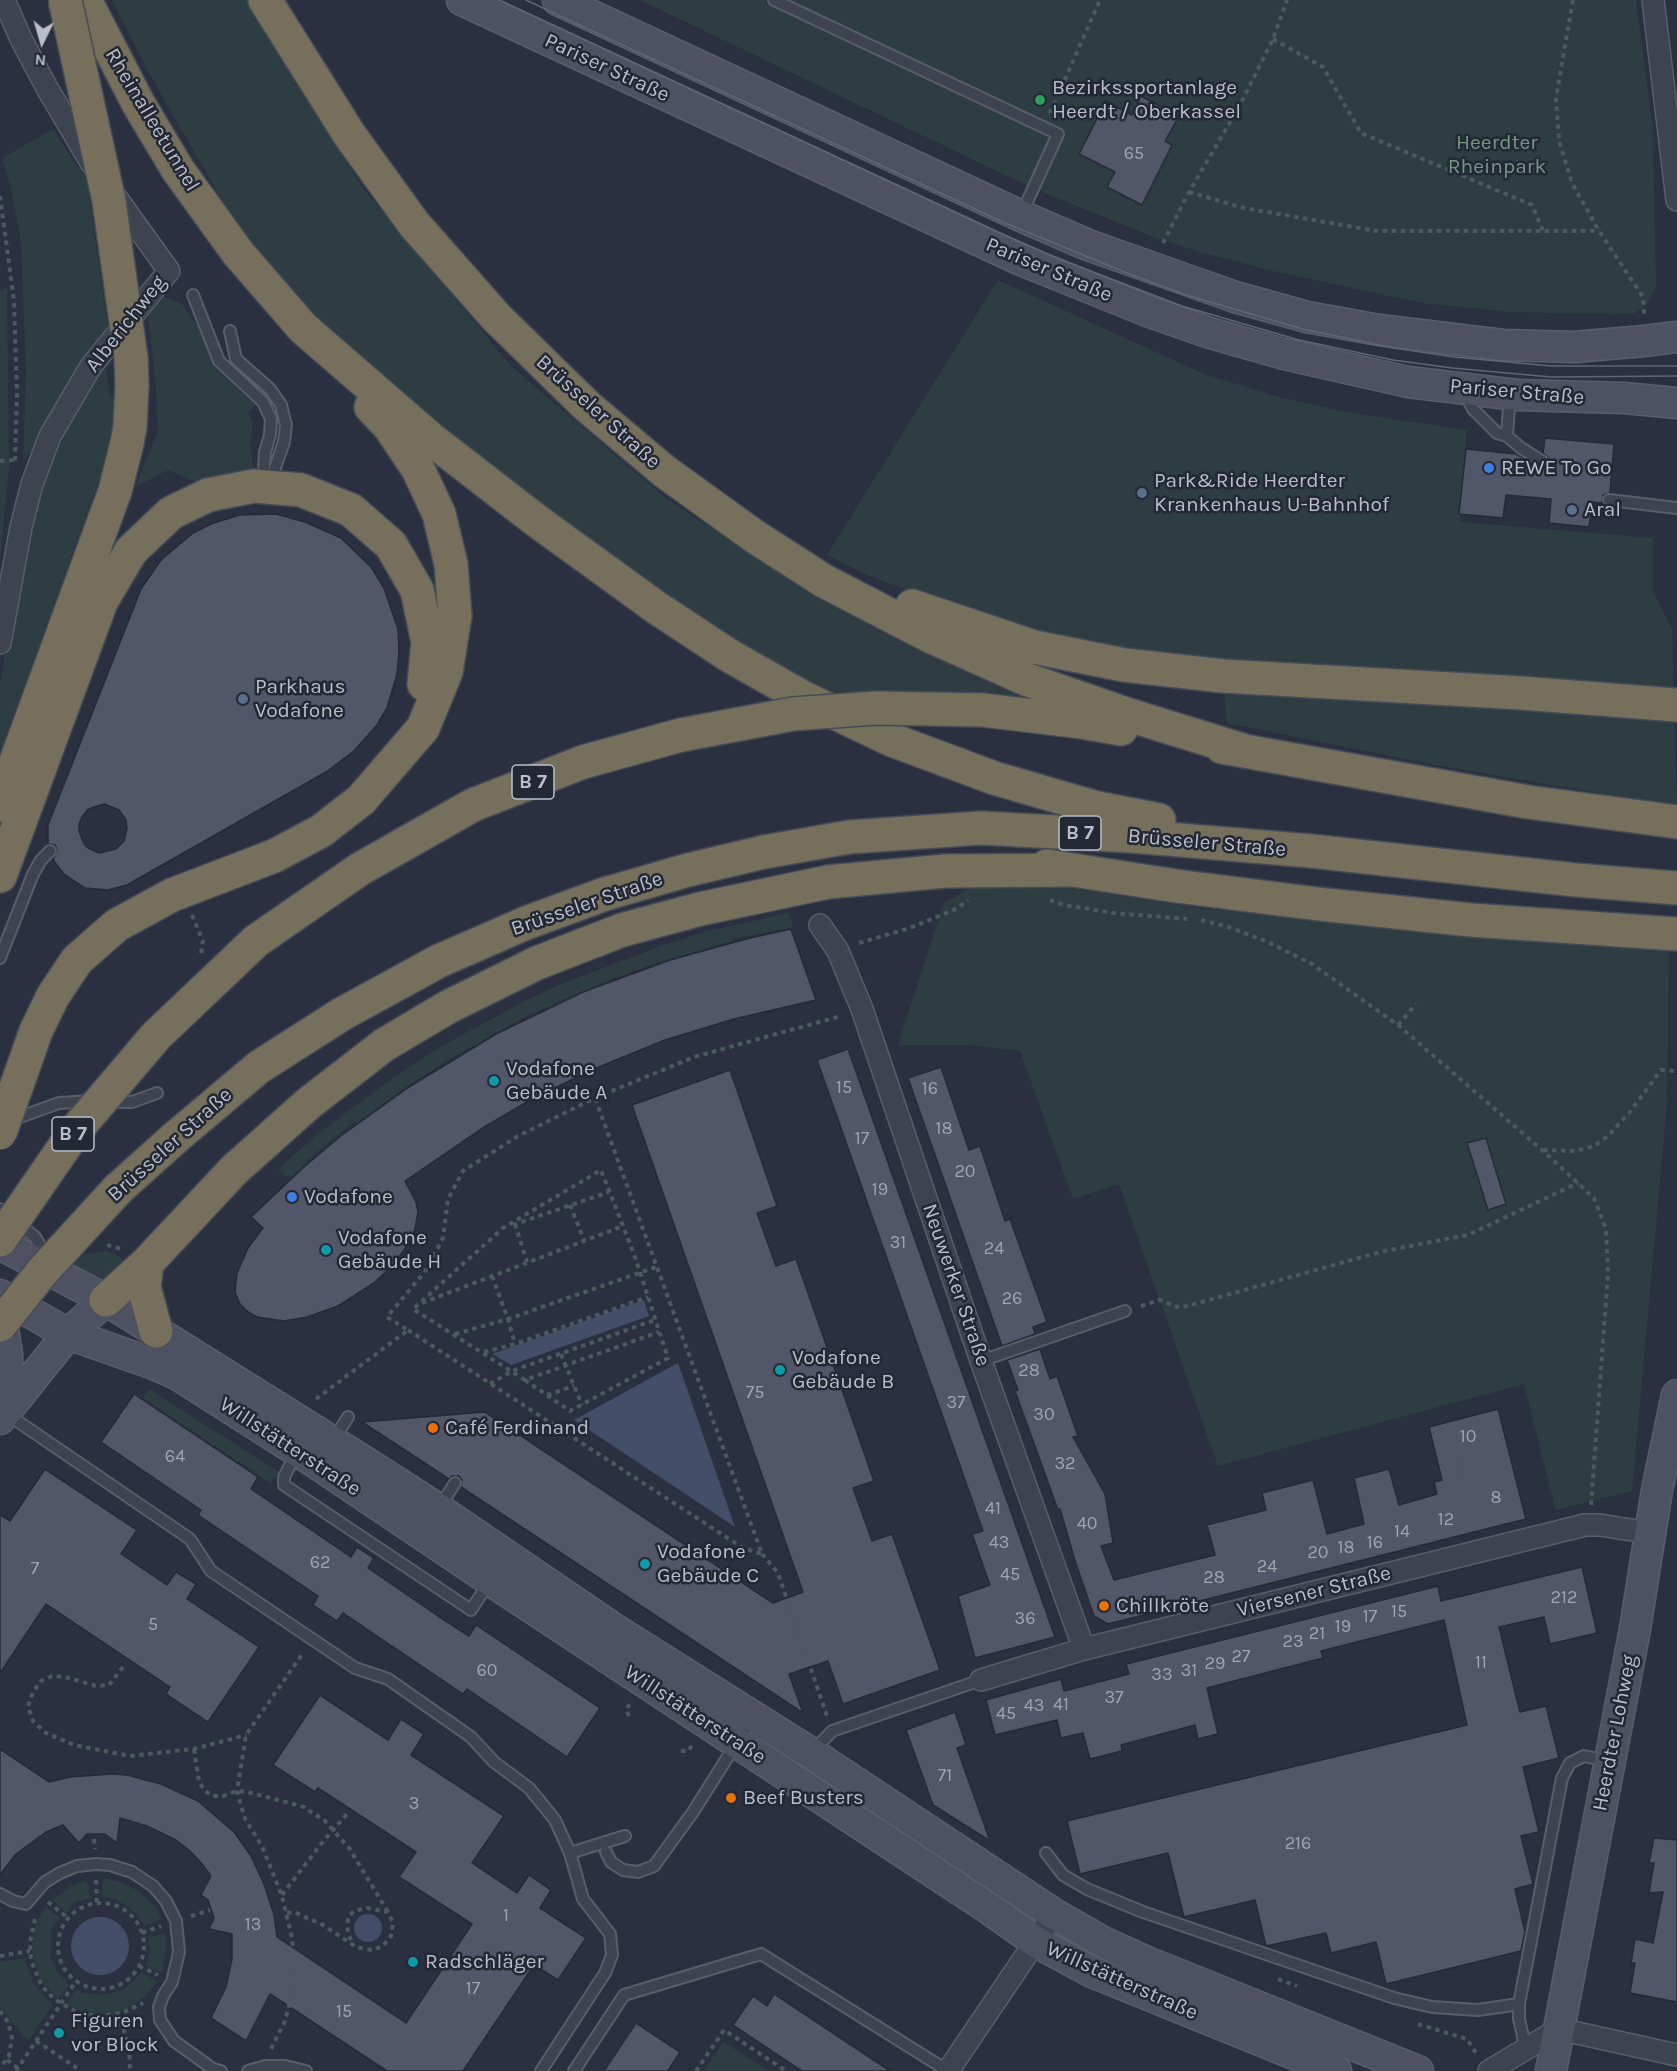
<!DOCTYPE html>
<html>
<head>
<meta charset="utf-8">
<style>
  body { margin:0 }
  #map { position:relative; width:1677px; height:2071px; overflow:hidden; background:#2a3040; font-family:Karla,sans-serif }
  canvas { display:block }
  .north { position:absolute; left:12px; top:12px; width:60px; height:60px; -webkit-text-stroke:4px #232835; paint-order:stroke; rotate:185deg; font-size:16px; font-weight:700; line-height:24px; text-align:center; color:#bbbeca }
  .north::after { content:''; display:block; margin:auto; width:21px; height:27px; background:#bbbeca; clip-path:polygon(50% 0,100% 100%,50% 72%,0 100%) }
</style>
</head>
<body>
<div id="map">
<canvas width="1677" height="2071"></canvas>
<div class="north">N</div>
</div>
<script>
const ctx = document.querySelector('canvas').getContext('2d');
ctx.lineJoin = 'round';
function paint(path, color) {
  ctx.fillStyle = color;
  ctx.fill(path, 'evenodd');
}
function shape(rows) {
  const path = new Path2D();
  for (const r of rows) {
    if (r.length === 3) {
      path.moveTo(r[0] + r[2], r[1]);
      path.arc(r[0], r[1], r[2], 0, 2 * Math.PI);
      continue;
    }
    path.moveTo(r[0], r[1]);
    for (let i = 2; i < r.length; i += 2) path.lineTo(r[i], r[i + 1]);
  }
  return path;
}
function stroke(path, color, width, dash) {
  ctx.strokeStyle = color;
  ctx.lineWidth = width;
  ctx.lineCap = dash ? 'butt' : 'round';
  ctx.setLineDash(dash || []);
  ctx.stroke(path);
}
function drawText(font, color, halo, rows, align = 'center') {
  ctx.font = font + ' Karla,sans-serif';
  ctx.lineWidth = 5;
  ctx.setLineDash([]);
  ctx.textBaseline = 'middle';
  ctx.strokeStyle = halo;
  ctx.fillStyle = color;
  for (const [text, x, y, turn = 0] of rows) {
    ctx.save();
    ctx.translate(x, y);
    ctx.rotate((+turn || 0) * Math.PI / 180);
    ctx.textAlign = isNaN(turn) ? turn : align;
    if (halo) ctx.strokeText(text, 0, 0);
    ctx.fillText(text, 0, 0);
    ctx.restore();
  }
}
const green = shape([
  [112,0,249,0,362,187,512,367,663,496,813,596,956,668,1032,702,888,691,816,692,595,549,423,417,295,299,224,204,149,73],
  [640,0,1636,0,1653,129,1656,287,1646,306,1633,314,1510,312,1422,303,1273,271,1200,252,1151,236,1028,186],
  [53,129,87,181,108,331,39,444,23,460,26,370,21,242,11,189,2,158],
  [998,280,1204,374,1275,396,1352,413,1467,430,1460,522,1653,538,1653,592,1672,629,1677,806,1436,765,1227,723,1221,662,1085,648,978,617,867,575,827,555],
  [7,288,9,469,0,560,0,291],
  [163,296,182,304,201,331,215,368,255,405,248,413,253,423,250,443,253,470,196,482,168,470,135,487,158,432,156,389,147,306],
  [111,346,112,364,106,369,110,397,118,398,102,471,0,753,0,684,26,529,51,449],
  [991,876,1205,909,1669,949,1667,1104,1632,1491,1556,1510,1524,1384,1218,1466,1119,1184,1073,1199,1020,1051,972,1045,898,1045,944,903],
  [789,913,793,927,732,939,732,941,657,963,612,979,525,1017,448,1060,400,1091,357,1123,355,1121,306,1161,308,1163,292,1177,290,1175,287,1177,278,1169,323,1130,393,1078,442,1046,528,999,566,982,658,947,708,931],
  [105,1251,115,1254,130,1265,107,1285,67,1268,84,1254],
  [149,1389,279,1472,270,1483,143,1398],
  [777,1747,989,1886,984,1894,774,1752],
  [103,1878,124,1883,141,1893,154,1905,162,1919,144,1926,138,1916,129,1907,115,1899,102,1897],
  [87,1881,90,1898,73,1903,66,1913,52,1900,71,1886],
  [45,1907,60,1918,51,1929,51,1958,57,1972,69,1985,58,1999,42,1982,34,1962,32,1943,36,1923],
  [165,1934,167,1943,162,1973,146,1966,150,1949,148,1937],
  [25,1958,33,1983,53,2005,28,2041,0,2007,0,1962],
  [142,1972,158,1982,143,1998,126,2009,117,2013,95,2014,84,2012,66,2005,76,1989,82,1993,103,1995,124,1990],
  [723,2042,769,2071,704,2071]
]);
const water = shape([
  [644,1300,649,1316,511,1365,492,1354],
  [678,1363,735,1527,574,1420],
  [368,1928,14],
  [100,1946,29]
]);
const building = shape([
  [1141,96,1179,116,1165,141,1172,145,1142,205,1107,187,1115,172,1079,154,1106,101,1132,115,1141,96],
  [1545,438,1614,444,1610,493,1603,495,1602,503,1592,502,1589,527,1549,523,1551,499,1506,495,1503,518,1459,514,1466,449,1516,454,1543,469,1549,466,1550,462,1549,458,1543,453,1545,438],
  [276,514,305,522,341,538,371,567,384,588,398,629,399,651,397,674,387,708,377,725,354,751,326,772,127,885,108,890,85,888,64,874,53,860,57,850,55,845,48,844,48,825,141,589,161,560,193,533,211,524,239,515,276,514],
  [104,804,119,810,126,820,127,829,124,841,116,849,99,853,88,848,84,844,79,831,79,824,82,817,88,809,104,804],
  [791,929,816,1000,734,1019,665,1040,594,1069,532,1099,481,1129,405,1181,416,1202,418,1212,415,1229,409,1243,394,1264,374,1283,338,1306,307,1317,284,1321,257,1317,248,1312,240,1304,235,1292,237,1273,248,1248,263,1228,251,1217,305,1166,342,1135,409,1087,496,1034,583,992,670,960,750,938,791,929],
  [848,1049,1017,1529,1055,1637,975,1658,958,1596,990,1585,972,1534,983,1531,817,1060,848,1049],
  [941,1067,969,1150,980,1146,1005,1221,1010,1219,1047,1322,1033,1327,1035,1334,1002,1346,908,1078,941,1067],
  [730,1070,777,1206,757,1213,776,1266,796,1259,874,1481,853,1488,872,1541,892,1534,940,1670,843,1704,828,1661,789,1674,803,1713,461,1487,462,1480,459,1476,452,1476,449,1479,362,1422,485,1412,773,1603,803,1592,632,1105,730,1070],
  [1486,1138,1506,1204,1488,1210,1467,1143,1486,1138],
  [1040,1349,1050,1379,1057,1376,1078,1436,1073,1437,1105,1494,1113,1543,1101,1546,1114,1580,1215,1555,1207,1525,1266,1510,1262,1493,1313,1480,1327,1534,1364,1524,1354,1478,1389,1469,1399,1505,1437,1494,1434,1482,1442,1480,1429,1427,1498,1409,1526,1519,1108,1624,1094,1616,1076,1564,1060,1509,1058,1510,1015,1391,1018,1390,1007,1360,1040,1349],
  [134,1394,258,1477,251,1489,351,1557,357,1547,374,1558,368,1568,438,1616,469,1636,476,1625,600,1708,567,1757,467,1689,463,1694,343,1613,337,1621,313,1605,318,1596,198,1515,201,1510,101,1442,134,1394],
  [45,1469,137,1530,121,1554,167,1585,176,1572,196,1584,187,1599,259,1647,208,1722,166,1694,170,1687,46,1604,0,1673,0,1515,10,1521,45,1469],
  [1582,1567,1597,1633,1550,1644,1544,1617,1499,1627,1520,1712,1546,1706,1559,1758,1523,1767,1539,1832,1521,1836,1533,1884,1515,1889,1525,1932,1521,1951,1386,1984,1376,1942,1331,1953,1326,1933,1266,1946,1255,1900,1184,1917,1168,1853,1080,1874,1067,1821,1467,1725,1444,1620,1321,1651,1323,1658,1207,1688,1218,1734,1198,1739,1195,1725,1121,1745,1122,1751,1090,1759,1083,1733,1061,1738,1057,1720,995,1735,986,1700,1061,1679,1064,1691,1129,1674,1126,1664,1438,1586,1441,1601,1582,1567],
  [320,1695,388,1740,401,1719,424,1734,411,1755,504,1816,472,1863,517,1893,529,1875,551,1890,540,1908,586,1938,558,1980,534,1965,463,2071,387,2071,270,1994,246,2041,211,2018,226,1987,232,1959,232,1934,209,1929,214,1918,208,1900,201,1895,211,1876,202,1864,190,1851,176,1840,147,1826,120,1818,117,1843,105,1834,87,1834,79,1843,63,1825,46,1832,16,1854,0,1875,0,1749,49,1782,70,1777,112,1774,127,1775,161,1784,198,1801,234,1832,251,1856,264,1884,274,1915,277,1937,406,2023,472,1924,399,1877,416,1852,318,1788,315,1792,273,1765,320,1695],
  [955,1712,966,1745,957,1748,990,1841,933,1805,906,1730,955,1712],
  [1654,1838,1677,1840,1677,2002,1630,1993,1635,1963,1631,1963,1635,1939,1653,1943,1663,1892,1649,1893,1654,1863,1649,1863,1654,1838],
  [774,1994,825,2028,890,2071,802,2071,733,2025,753,1996,767,2006,774,1994],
  [636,2023,680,2052,668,2071,604,2071,636,2023]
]);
const path = shape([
  [1573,0,1556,98,1559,140,1572,183,1599,231,1643,297,1644,314],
  [1273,39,1323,67,1361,133,1532,205,1543,231],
  [1050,113,1100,0],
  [1189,192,1244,208,1377,231,1599,231],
  [0,196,14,301,17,394,15,461],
  [1163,243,1189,192,1239,107,1273,39,1287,0],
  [0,461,15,460],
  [1050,900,1064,905,1114,913,1187,919],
  [192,915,203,941,201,954],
  [1201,920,1228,927,1266,941,1312,964,1398,1025,1542,1150,1594,1198,1606,1229,1608,1273,1591,1505],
  [859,943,910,928,958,908,968,900],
  [1398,1025,1416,1004],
  [1543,1150,1575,1151,1594,1146,1608,1136,1629,1113,1661,1070,1677,1071],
  [570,1205,584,1240],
  [515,1224,527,1262],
  [513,1225,609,1192],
  [107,1245,122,1249],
  [492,1276,508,1319,515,1344],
  [422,1303,623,1226],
  [1141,1306,1160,1300,1180,1308,1384,1251,1468,1235,1578,1183],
  [408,1330,743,1548,762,1554,595,1098],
  [455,1334,508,1319,656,1267],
  [484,1352,515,1344,648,1297],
  [561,1354,582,1405],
  [525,1380,413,1309,503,1228,601,1170,634,1254,668,1358,570,1411,525,1380,659,1332],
  [490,1384,512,1371,655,1320],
  [547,1395,574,1386],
  [316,1399,408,1330,387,1317,427,1269,443,1238,448,1199,463,1171,518,1136,595,1098,694,1057,841,1016],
  [1458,1458,1467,1494],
  [762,1554,778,1573,827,1716],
  [123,1667,109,1685,96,1686,65,1677,52,1676,41,1681,33,1692,28,1706,33,1721,46,1733,74,1745,130,1756,194,1749,246,1735],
  [629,1716,626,1710,631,1702],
  [194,1749,199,1782,205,1791,213,1796,223,1796,237,1791,248,1792,304,1807,325,1821,349,1848,388,1912],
  [681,1751,688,1751,693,1744],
  [94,1839,95,1849],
  [96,1880,97,1904],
  [282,1895,321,1844,347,1814],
  [48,1902,68,1918],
  [101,1946,43],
  [287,1913,294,1912,323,1925,356,1947,372,1950,383,1946,391,1936,393,1923,388,1912,367,1908,354,1911,349,1916,347,1924,348,1933,353,1945],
  [191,1916,210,1910],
  [35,1919,30,1942,31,1961,42,1986,54,1999,78,2013,100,2016,122,2013,143,2003],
  [142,1933,161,1926],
  [0,1956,30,1951],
  [139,1966,158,1975],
  [1278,1979,1297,1986],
  [0,2011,8,2022,12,2038,9,2056,0,2068],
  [111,2016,123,2027,129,2049,130,2071],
  [1418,2024,1467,2039,1476,2053],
  [36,2041,77,2068],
  [271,2049,285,2021,296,1978,292,1938,282,1896,262,1846,245,1819,237,1791,246,1735,303,1653],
  [7,2060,18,2068],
  [16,2071,76,1981],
  [696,2071,724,2030,786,2071]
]);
const lane = shape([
  [774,0,1058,134,1022,213],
  [193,295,219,361,263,402,271,419,270,435,265,452,264,467],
  [230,331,236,359,270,389,281,405,286,425,284,442,275,468],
  [1464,392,1473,409,1497,433,1507,436,1521,448,1543,462],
  [1507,436,1509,408,1514,399],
  [1609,500,1677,508],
  [0,958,33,874,41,860,50,851],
  [108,1102,132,1102,157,1093],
  [9,1121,59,1103,92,1101],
  [0,1209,35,1237,48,1260],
  [981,1361,1125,1311],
  [7,1414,190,1539,211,1571,355,1668,388,1679,471,1737,494,1762,529,1788,555,1820,570,1853,583,1899,610,1934,612,1955,605,1973,541,2071],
  [333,1441,348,1417],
  [297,1452,284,1477,284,1485,471,1610,490,1581],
  [438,1509,455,1483],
  [813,1751,832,1731,981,1680],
  [606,1852,611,1862,623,1870,638,1872,654,1866,693,1812,753,1717],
  [570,1853,625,1836],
  [1046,1853,1063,1875,1087,1889,1143,1912,1394,1998,1432,2007,1478,2010,1519,2004],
  [0,1894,13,1901,26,1904,45,1882,60,1873,77,1866,96,1864,110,1865,132,1872,153,1886,166,1901,176,1921,179,1952,172,1982,163,1996,159,2007,160,2020,174,2041,213,2069,221,2071],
  [1526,2050,1519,2019,1519,2004,1562,1778,1570,1763,1584,1756,1607,1761],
  [248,2071,265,2066,285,2066,306,2071],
  [574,2071,624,1995,761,1954,948,2071]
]);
const street = shape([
  [1653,0,1677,200],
  [0,643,21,527,32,484,50,436,91,366,169,271,90,161,47,88,21,39,4,0],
  [820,925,838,951,862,1009,981,1361,1084,1649],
  [981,1680,1084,1649,1585,1525,1600,1525,1650,1533],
  [948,2071,1054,1914],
  [1489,2071,1559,2029,1677,2055]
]);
const secondary = shape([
  [462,0,1021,260,1150,312,1210,333,1284,354,1408,382,1517,395,1624,398,1677,403],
  [558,0,1021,216,1088,245,1235,297,1307,317,1379,330,1503,345,1574,347,1644,341,1677,337],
  [0,1244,106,1300,368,1464,438,1509,614,1629,811,1753,1054,1914,1105,1943,1147,1962,1418,2071],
  [0,1295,68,1334,154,1364,177,1374,318,1464,490,1580,988,1908,1036,1942,1092,1972,1336,2071],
  [0,1310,7,1354,7,1391,5,1412],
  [0,1419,68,1334,106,1300],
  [1551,2071,1635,1629,1657,1490,1677,1395]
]);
const highway = shape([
  [85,0,138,103,178,170,238,253,303,328,431,439,537,521,657,608,730,656,804,698,892,740,994,778,1097,808,1159,820],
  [265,0,349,134,414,224,496,317,587,406,664,471,754,536,824,581,932,637,1028,680,1129,715,1242,750],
  [912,606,1034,647,1124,665,1223,676,1521,693,1677,705],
  [983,710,1082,722,1121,729],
  [1222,747,1528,802,1677,822],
  [0,805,115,491,127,443,130,427,132,385,131,358],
  [1047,866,1176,886,1318,904,1471,920,1677,934],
  [0,876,101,602,131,551,171,513,208,495,254,486,301,490,351,510,391,545,417,590,428,642,424,684],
  [36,1031,53,996,77,960,117,925,172,895,274,856,321,831,361,800,423,728,446,672,455,616,451,564,439,514,418,469,390,427,371,407],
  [118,1189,176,1137,259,1067,342,1014,439,961,526,923,605,894,688,870,764,852,849,837,981,828,1132,836,1311,851,1576,880,1677,888],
  [147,1263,144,1287,156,1331],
  [106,1300,147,1263,234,1170,309,1103,384,1045,448,1007,537,963,622,930,700,909,828,882,945,871,1069,870]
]);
const tram = shape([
  [499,0,1000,233,1059,259,1182,306,1299,340,1393,360,1452,368,1551,377,1677,376],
  [526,0,1005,223,1132,275,1186,295,1303,329,1394,348,1454,357,1551,366,1677,366]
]);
const highwayBridge = shape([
  [65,0,109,201,131,358],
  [0,1133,36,1031],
  [0,1240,76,1130,156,1036,256,941,360,869,473,805,583,762,681,735,793,714,875,708,983,710],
  [0,1325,42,1272,118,1189]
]);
const markers = [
  [1040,100,6,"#2e9e5b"],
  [1489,468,6,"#3f7fe0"],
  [1142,493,6,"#5c6f8a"],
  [1572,510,6,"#5c6f8a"],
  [243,699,6,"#5c6f8a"],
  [494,1081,6,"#0f9aa8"],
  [292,1197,6,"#3f7fe0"],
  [326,1250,6,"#0f9aa8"],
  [780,1370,6,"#0f9aa8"],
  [433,1428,6,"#e8710a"],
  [645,1564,6,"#0f9aa8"],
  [1104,1606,6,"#e8710a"],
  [731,1798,6,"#e8710a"],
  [413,1962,6,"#0f9aa8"],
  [59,2033,6,"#0f9aa8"]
];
const numberNames = [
  ["65",1134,154],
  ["15",844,1088],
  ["16",930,1089],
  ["18",944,1129],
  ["17",862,1139],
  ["20",965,1172],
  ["19",880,1190],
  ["31",898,1243],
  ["24",994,1249],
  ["26",1012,1299],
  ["28",1029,1371],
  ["75",755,1393],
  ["37",956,1403],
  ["30",1044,1415],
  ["10",1468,1437],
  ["64",175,1457],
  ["32",1065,1464],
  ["8",1496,1498],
  ["41",993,1509],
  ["12",1446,1520],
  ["40",1087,1524],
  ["14",1402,1532],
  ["43",999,1543],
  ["16",1375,1543],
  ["18",1346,1548],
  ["20",1318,1553],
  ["62",320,1563],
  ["24",1267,1567],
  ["7",35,1569],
  ["45",1010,1575],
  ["28",1214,1578],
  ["212",1564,1598],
  ["15",1399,1612],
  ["17",1370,1617],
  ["36",1025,1619],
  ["5",153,1625],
  ["19",1343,1627],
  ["21",1317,1634],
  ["23",1293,1642],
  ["27",1241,1657],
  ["11",1481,1663],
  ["29",1215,1664],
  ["60",487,1671],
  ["31",1189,1671],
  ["33",1162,1675],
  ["37",1114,1698],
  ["41",1061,1705],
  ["43",1034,1706],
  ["45",1006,1714],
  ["71",945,1776],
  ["3",414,1804],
  ["216",1298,1844],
  ["1",506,1916],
  ["13",253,1925],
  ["17",473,1989],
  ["15",344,2012]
];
const shields = [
  [533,782,42],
  [1080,833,42],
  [73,1134,42]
];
const shieldNames = [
  ["B 7",533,782],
  ["B 7",1080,833],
  ["B 7",73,1134]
];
const streetNames = [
  ["Pariser Straße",607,68,25],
  ["Rheinalleetunnel",152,120,59],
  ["Pariser Straße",1049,270,23],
  ["Alberichweg",126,324,-52],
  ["Pariser Straße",1517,392,5],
  ["Brüsseler Straße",598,412,42],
  ["Brüsseler Straße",1207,843,5],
  ["Brüsseler Straße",587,904,-19],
  ["Brüsseler Straße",170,1145,-42],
  ["Neuwerker Straße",956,1285,71],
  ["Willstätterstraße",290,1447,33],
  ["Viersener Straße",1314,1592,-14],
  ["Willstätterstraße",695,1715,33],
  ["Heerdter Lohweg",1615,1733,-79],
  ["Willstätterstraße",1122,1981,24]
];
const poiNames = [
  ["Bezirkssportanlage",1052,88],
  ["Heerdt / Oberkassel",1052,112],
  ["REWE To Go",1501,468],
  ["Park&Ride Heerdter",1154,481],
  ["Krankenhaus U-Bahnhof",1154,505],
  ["Aral",1584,510],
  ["Parkhaus",255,687],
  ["Vodafone",255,711],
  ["Vodafone",506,1069],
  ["Gebäude A",506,1093],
  ["Vodafone",304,1197],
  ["Vodafone",338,1238],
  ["Gebäude H",338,1262],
  ["Vodafone",792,1358],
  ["Gebäude B",792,1382],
  ["Café Ferdinand",445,1428],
  ["Vodafone",657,1552],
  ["Gebäude C",657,1576],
  ["Chillkröte",1116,1606],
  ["Beef Busters",743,1798],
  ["Radschläger",425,1962],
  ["Figuren",71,2021],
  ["vor Block",71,2045]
];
const parkNames = [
  ["Heerdter",1497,143],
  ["Rheinpark",1497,167]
];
paint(green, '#2d3d42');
paint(water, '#444e68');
paint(building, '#515768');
stroke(building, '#252a37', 1.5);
stroke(lane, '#595e6a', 14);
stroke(street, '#595e6a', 24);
stroke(secondary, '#595e6a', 33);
stroke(highway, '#464b57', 36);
stroke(path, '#4c5a60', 4, [4.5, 4.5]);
stroke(lane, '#3e4350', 10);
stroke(street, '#3e4350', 21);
stroke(secondary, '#4d5162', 30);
stroke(highway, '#756f5c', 33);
stroke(tram, '#616676', 1.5);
stroke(highwayBridge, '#464b57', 36, []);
stroke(highwayBridge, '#756f5c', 33);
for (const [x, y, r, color] of markers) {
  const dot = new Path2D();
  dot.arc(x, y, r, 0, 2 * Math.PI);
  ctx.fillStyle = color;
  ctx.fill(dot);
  stroke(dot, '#232835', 2);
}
drawText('18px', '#a0a4b2', null, numberNames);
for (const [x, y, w] of shields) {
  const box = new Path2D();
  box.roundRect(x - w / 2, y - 17, w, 34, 4.5);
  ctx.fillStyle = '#232835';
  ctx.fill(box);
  stroke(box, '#bbbeca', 1.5);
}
drawText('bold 20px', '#bbbeca', null, shieldNames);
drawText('21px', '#bbbeca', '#232835', streetNames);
drawText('21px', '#bbbeca', '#232835', poiNames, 'left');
drawText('21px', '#759883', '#232835', parkNames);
</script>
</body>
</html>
